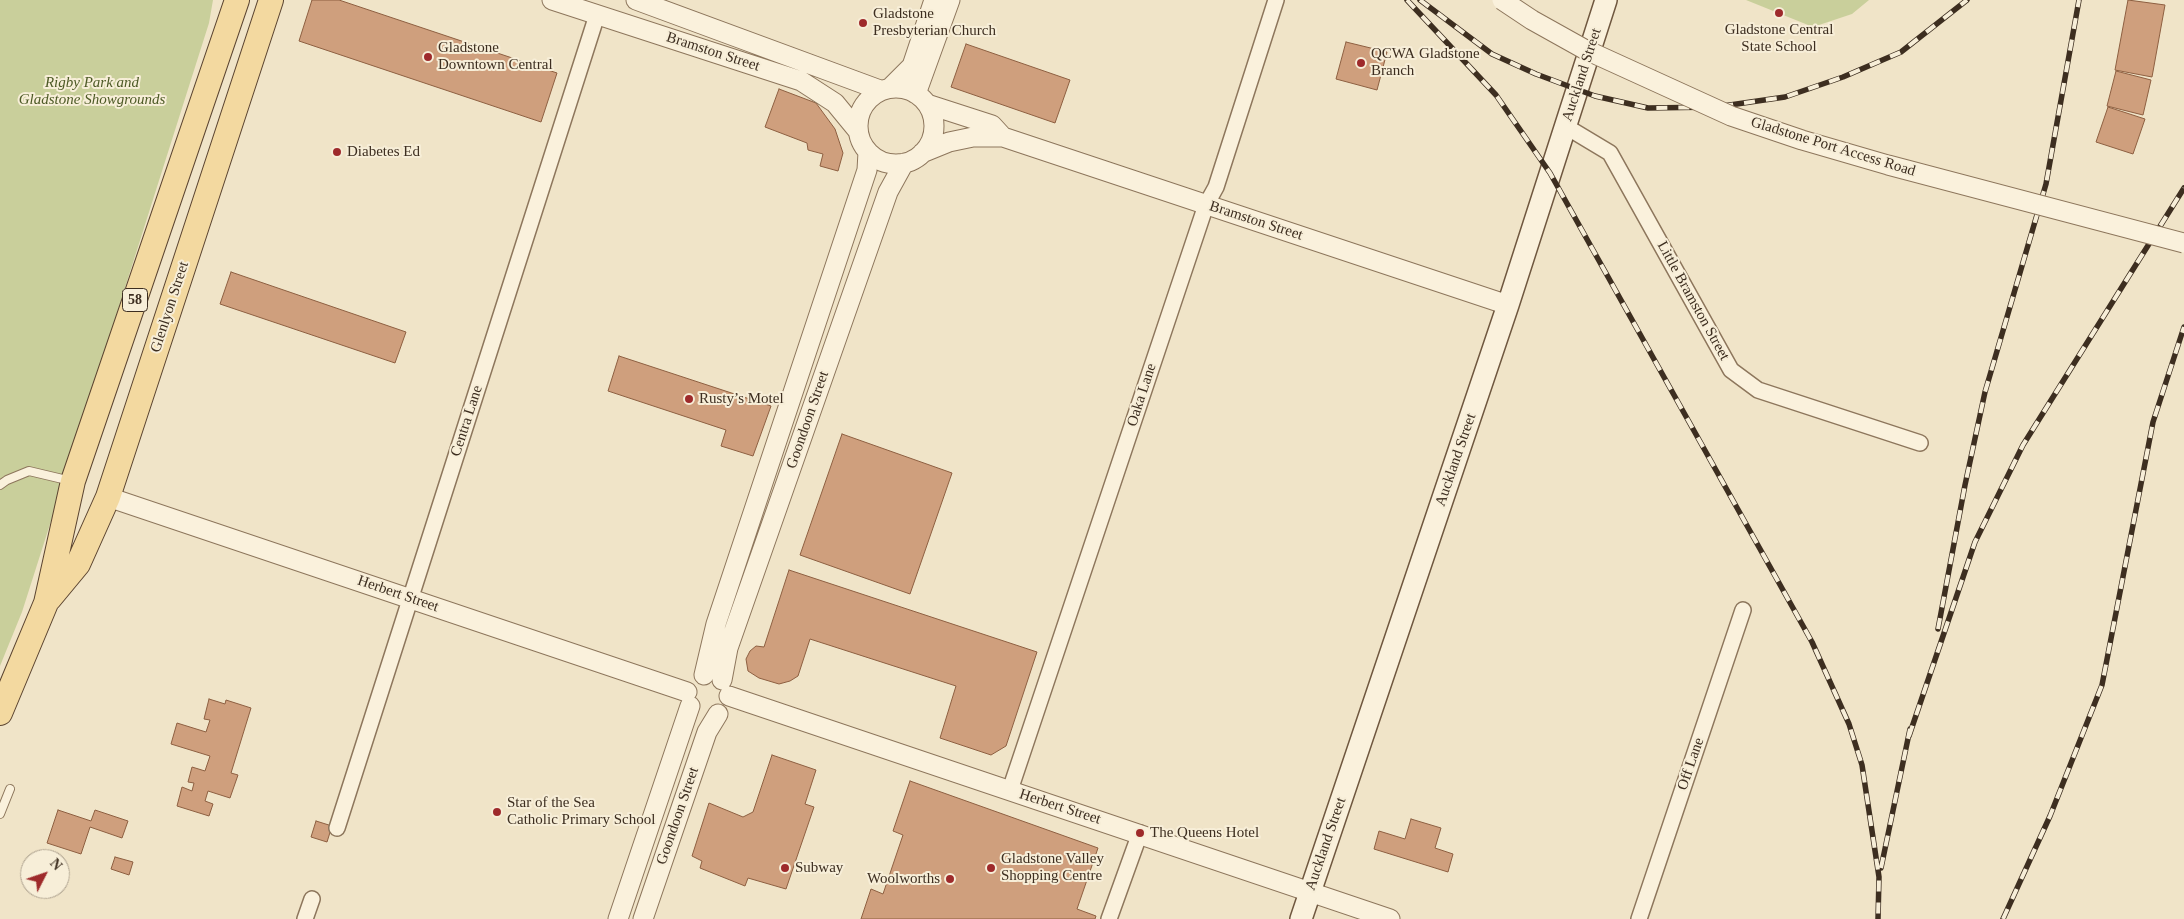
<!DOCTYPE html>
<html>
<head>
<meta charset="utf-8">
<style>
  body { margin:0 }
  #map { position:relative; width:2184px; height:919px; overflow:hidden; background:#f0e4c8; font-family:Georgia,serif }
  canvas { display:block }
  .north { position:absolute; left:20px; top:849px; width:50px; height:50px; box-sizing:border-box; background:#f7eed8; border:1px solid #ada18e; border-radius:50%; rotate:49deg; font-size:14px; font-weight:700; line-height:20px; text-align:center; color:#3d2e20 }
  .north::after { content:''; display:block; margin:auto; width:18px; height:22px; background:#9e2a2b; clip-path:polygon(50% 0,100% 100%,50% 72%,0 100%) }
</style>
</head>
<body>
<div id="map">
<canvas width="2184" height="919"></canvas>
<div class="north">N</div>
</div>
<script>
const ctx = document.querySelector('canvas').getContext('2d');
ctx.lineJoin = 'round';
function paint(path, color) {
  ctx.fillStyle = color;
  ctx.fill(path, 'evenodd');
}
function shape(rows) {
  const path = new Path2D();
  for (const r of rows) {
    if (r.length === 3) {
      path.moveTo(r[0] + r[2], r[1]);
      path.arc(r[0], r[1], r[2], 0, 2 * Math.PI);
      continue;
    }
    path.moveTo(r[0], r[1]);
    for (let i = 2; i < r.length; i += 2) path.lineTo(r[i], r[i + 1]);
  }
  return path;
}
function stroke(path, color, width, dash) {
  ctx.strokeStyle = color;
  ctx.lineWidth = width;
  ctx.lineCap = dash ? 'butt' : 'round';
  ctx.setLineDash(dash || []);
  ctx.stroke(path);
}
function drawText(font, color, halo, rows, align = 'center') {
  ctx.font = font + ' Georgia,serif';
  ctx.lineWidth = 4;
  ctx.setLineDash([]);
  ctx.textBaseline = 'middle';
  ctx.strokeStyle = halo;
  ctx.fillStyle = color;
  for (const [text, x, y, turn = 0] of rows) {
    ctx.save();
    ctx.translate(x, y);
    ctx.rotate((+turn || 0) * Math.PI / 180);
    ctx.textAlign = isNaN(turn) ? turn : align;
    if (halo) ctx.strokeText(text, 0, 0);
    ctx.fillText(text, 0, 0);
    ctx.restore();
  }
}
const green = shape([
  [0,0,213,0,209,23,44,543,22,612,0,666],
  [1746,0,1869,0,1852,14,1813,27]
]);
const building = shape([
  [312,0,339,0,557,73,541,122,299,41,312,0],
  [2128,0,2165,5,2152,77,2115,70,2128,0],
  [1346,42,1387,52,1377,90,1336,79,1346,42],
  [966,44,1070,80,1055,123,951,87,966,44],
  [2116,71,2151,80,2143,115,2107,106,2116,71],
  [779,89,816,103,835,129,843,153,838,171,820,166,823,154,808,150,807,143,765,127,779,89],
  [2108,107,2145,119,2133,154,2096,142,2108,107],
  [231,272,406,332,395,363,220,304,231,272],
  [619,356,771,406,753,456,721,446,726,430,608,391,619,356],
  [842,434,952,473,910,594,800,555,842,434],
  [789,570,1037,652,1006,746,991,755,940,738,956,686,810,639,798,676,790,681,779,684,759,678,748,671,746,659,750,651,756,646,764,647,789,570],
  [209,699,225,704,226,700,251,708,231,773,238,775,230,798,208,791,205,801,213,804,209,816,177,806,182,787,192,791,194,783,188,782,192,767,205,771,210,756,171,744,177,723,206,732,210,720,204,719,209,699],
  [772,755,816,770,805,804,814,807,786,889,748,878,745,886,700,868,702,861,692,856,709,803,743,817,753,812,772,755],
  [910,781,1098,848,1077,909,1096,916,1095,919,861,919,871,889,883,894,903,835,893,831,910,781],
  [58,810,91,821,95,810,128,821,122,838,90,827,81,854,47,843,58,810],
  [1411,819,1441,828,1435,848,1453,854,1448,872,1374,849,1379,831,1405,839,1411,819],
  [316,821,332,826,327,842,311,837,316,821],
  [115,857,133,862,129,875,111,869,115,857]
]);
const service = shape([
  [0,485,7,480,29,471,71,481],
  [0,814,10,789]
]);
const minor = shape([
  [1565,126,1610,153,1731,370,1758,390,1920,443],
  [1010,790,1206,205,1216,187,1276,0],
  [337,828,597,15],
  [305,919,312,899],
  [1109,919,1140,833],
  [1639,919,1743,610]
]);
const tertiary = shape([
  [552,0,801,81,835,103,858,131],
  [636,0,880,90],
  [891,87,912,66,934,0],
  [896,126,38],
  [916,94,950,0],
  [927,104,992,125,1003,137],
  [922,153,949,142,973,137,1003,137,1508,305],
  [108,497,687,692],
  [704,675,716,624,867,170,868,152],
  [722,680,728,648,888,192,904,163],
  [729,696,1390,919],
  [618,919,690,706],
  [643,919,707,732,718,714]
]);
const secondary = shape([
  [1301,919,1508,305,1606,0]
]);
const primary = shape([
  [49,599,78,564,108,497,271,0],
  [0,713,46,603,73,481,237,0]
]);
const rail = shape([
  [1407,0,1496,95,1550,173,1812,642,1849,724,1862,765,1879,877,1878,919],
  [1420,0,1492,54,1536,74,1595,96,1648,108,1716,107,1785,97,1843,77,1901,52,1967,0],
  [1938,629,1965,485,1985,392,2046,184,2079,0],
  [1909,736,1975,542,2023,445,2184,188],
  [1881,868,1910,729],
  [2003,919,2050,816,2102,685,2153,422,2184,327]
]);
const tertiaryBridge = shape([
  [1502,0,1532,20,1584,49,1731,116,1802,140,1888,165,2184,243]
]);
const markers = [
  [1779,13,5,"#9e2a2b"],
  [863,23,5,"#9e2a2b"],
  [428,57,5,"#9e2a2b"],
  [1361,63,5,"#9e2a2b"],
  [337,152,5,"#9e2a2b"],
  [689,399,5,"#9e2a2b"],
  [497,812,5,"#9e2a2b"],
  [1140,833,5,"#9e2a2b"],
  [785,868,5,"#9e2a2b"],
  [991,868,5,"#9e2a2b"],
  [950,879,5,"#9e2a2b"]
];
const shields = [
  [135,300,25]
];
const shieldNames = [
  ["58",135,300]
];
const poiNames = [
  ["Gladstone",873,14],
  ["Presbyterian Church",873,31],
  ["Gladstone Central",1779,30,"center"],
  ["State School",1779,47,"center"],
  ["Gladstone",438,48],
  ["Downtown Central",438,65],
  ["QCWA Gladstone",1371,54],
  ["Branch",1371,71],
  ["Diabetes Ed",347,152],
  ["Rusty’s Motel",699,399],
  ["Star of the Sea",507,803],
  ["Catholic Primary School",507,820],
  ["The Queens Hotel",1150,833],
  ["Gladstone Valley",1001,859],
  ["Shopping Centre",1001,876],
  ["Subway",795,868],
  ["Woolworths",940,879,"right"]
];
const streetNames = [
  ["Bramston Street",713,52,18],
  ["Auckland Street",1582,75,-72],
  ["Gladstone Port Access Road",1833,147,17],
  ["Bramston Street",1256,221,18],
  ["Little Bramston Street",1693,301,61],
  ["Glenlyon Street",170,307,-72],
  ["Oaka Lane",1142,395,-72],
  ["Goondoon Street",808,420,-71],
  ["Centra Lane",467,421,-72],
  ["Auckland Street",1456,460,-71],
  ["Herbert Street",398,594,19],
  ["Off Lane",1691,764,-71],
  ["Herbert Street",1060,807,18],
  ["Goondoon Street",678,816,-71],
  ["Auckland Street",1326,844,-71]
];
const parkNames = [
  ["Rigby Park and",92,83],
  ["Gladstone Showgrounds",92,100]
];
paint(green, '#c9cf9b');
paint(building, '#cf9f7d');
stroke(building, '#8d5f41', 1);
stroke(service, '#8d765c', 10);
stroke(minor, '#8d765c', 18);
stroke(tertiary, '#8d765c', 21);
stroke(secondary, '#6f573f', 24);
stroke(primary, '#5b4430', 26);
stroke(service, '#faf1dc', 8);
stroke(minor, '#faf1dc', 15);
stroke(tertiary, '#faf1dc', 19);
stroke(secondary, '#faf1dc', 21);
stroke(primary, '#f3d9a0', 24);
stroke(rail, '#3d2e20', 5.5);
stroke(rail, '#f7eed8', 4, [11]);
stroke(tertiaryBridge, '#8d765c', 21, []);
stroke(tertiaryBridge, '#faf1dc', 19);
for (const [x, y, r, color] of markers) {
  const dot = new Path2D();
  dot.arc(x, y, r, 0, 2 * Math.PI);
  ctx.fillStyle = color;
  ctx.fill(dot);
  stroke(dot, '#f7eed8', 2);
}
for (const [x, y, w] of shields) {
  const box = new Path2D();
  box.roundRect(x - w / 2, y - 11.5, w, 23, 4);
  ctx.fillStyle = '#f7eed8';
  ctx.fill(box);
  stroke(box, '#3d2e20', 1);
}
drawText('bold 14px', '#3d2e20', null, shieldNames);
drawText('15px', '#3d2e20', '#f7eed8', poiNames, 'left');
drawText('15px', '#3d2e20', '#f7eed8', streetNames);
drawText('italic 15px', '#4d5a26', '#f7eed8', parkNames);
</script>
</body>
</html>
